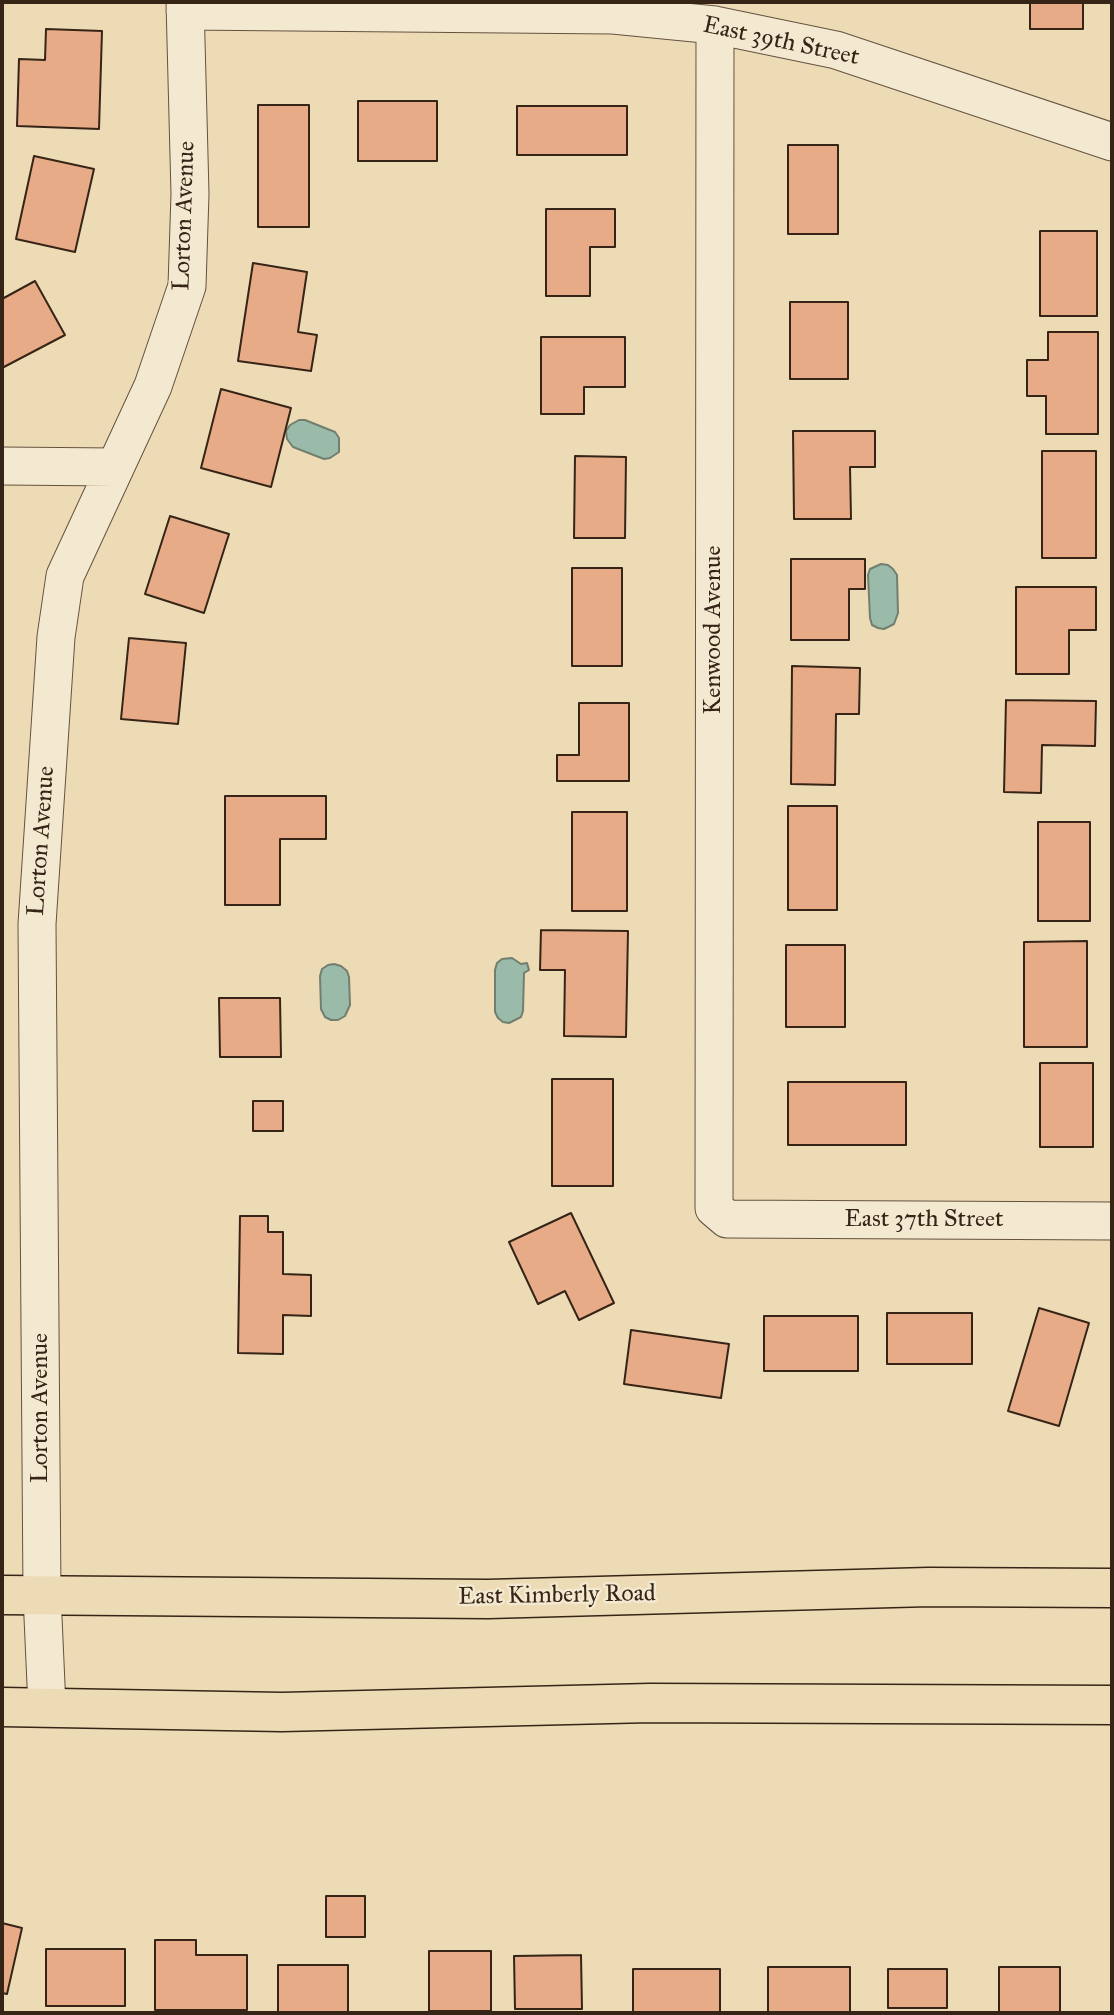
<!DOCTYPE html>
<html>
<head>
<meta charset="utf-8">
<style>
  body { margin:0 }
  #map { position:relative; width:1114px; height:2015px; overflow:hidden; background:#eddbb6; font-family:"IM FELL Great Primer",serif }
  canvas { display:block }
  .frame { position:absolute; inset:0; border:4px solid #362417; pointer-events:none }
</style>
</head>
<body>
<div id="map">
<canvas width="1114" height="2015"></canvas>
<div class="frame"></div>
</div>
<script>
const ctx = document.querySelector('canvas').getContext('2d');
ctx.lineJoin = 'round';
function paint(path, color) {
  ctx.fillStyle = color;
  ctx.fill(path, 'evenodd');
}
function shape(rows) {
  const path = new Path2D();
  for (const r of rows) {
    path.moveTo(r[0], r[1]);
    for (let i = 2; i < r.length; i += 2) path.lineTo(r[i], r[i + 1]);
  }
  return path;
}
function stroke(path, color, width, dash) {
  ctx.strokeStyle = color;
  ctx.lineWidth = width;
  ctx.lineCap = dash ? 'butt' : 'round';
  ctx.setLineDash(dash || []);
  ctx.stroke(path);
}
function drawText(font, color, halo, rows, align = 'center') {
  ctx.font = font + ' "IM FELL Great Primer",serif';
  ctx.lineWidth = 5;
  ctx.setLineDash([]);
  ctx.textBaseline = 'middle';
  ctx.strokeStyle = halo;
  ctx.fillStyle = color;
  for (const [text, x, y, turn = 0] of rows) {
    ctx.save();
    ctx.translate(x, y);
    ctx.rotate((+turn || 0) * Math.PI / 180);
    ctx.textAlign = isNaN(turn) ? turn : align;
    if (halo) ctx.strokeText(text, 0, 0);
    ctx.fillText(text, 0, 0);
    ctx.restore();
  }
}
const water = shape([
  [299,420,305,420,335,432,339,438,339,452,330,458,324,459,293,447,287,439,286,431,290,425,299,420],
  [881,564,888,565,893,569,897,575,898,613,894,624,884,629,878,628,872,625,870,618,868,575,870,569,881,564],
  [512,958,521,964,527,963,529,970,524,973,523,1011,521,1017,509,1023,503,1022,498,1018,495,1012,495,970,497,963,502,959,512,958],
  [334,964,341,966,347,971,349,977,350,1005,345,1016,338,1020,331,1020,325,1017,321,1009,320,976,322,969,328,965,334,964]
]);
const building = shape([
  [1030,2,1083,2,1083,29,1030,29,1030,2],
  [46,29,102,31,99,129,17,126,19,59,45,60,46,29],
  [358,101,437,101,437,161,358,161,358,101],
  [258,105,309,105,309,227,258,227,258,105],
  [517,106,627,106,627,155,517,155,517,106],
  [788,145,838,145,838,234,788,234,788,145],
  [34,156,94,169,75,252,16,239,34,156],
  [546,209,615,209,615,247,590,247,590,296,546,296,546,209],
  [1040,231,1097,231,1097,316,1040,316,1040,231],
  [253,263,307,272,298,332,317,335,311,371,238,361,253,263],
  [35,281,65,335,2,368,2,299,35,281],
  [790,302,848,302,848,379,790,379,790,302],
  [1048,332,1098,332,1098,434,1046,434,1046,396,1027,396,1027,360,1048,360,1048,332],
  [541,337,625,337,625,387,584,387,584,414,541,414,541,337],
  [221,389,291,408,271,487,201,468,221,389],
  [793,431,875,431,875,467,850,467,851,519,794,519,793,431],
  [1042,451,1096,451,1096,558,1042,558,1042,451],
  [575,456,626,457,625,538,574,538,575,456],
  [170,516,229,534,204,613,145,594,170,516],
  [791,559,865,559,865,589,849,589,849,640,791,640,791,559],
  [572,568,622,568,622,666,572,666,572,568],
  [1016,587,1096,587,1096,630,1069,630,1069,674,1016,674,1016,587],
  [129,638,186,643,178,724,121,719,129,638],
  [792,666,860,668,859,714,836,714,835,785,791,784,792,666],
  [1006,700,1096,701,1095,746,1042,745,1041,793,1004,792,1006,700],
  [579,703,629,703,629,781,557,781,557,755,579,755,579,703],
  [225,796,326,796,326,839,280,839,280,905,225,905,225,796],
  [788,806,837,806,837,910,788,910,788,806],
  [572,812,627,812,627,911,572,911,572,812],
  [1038,822,1090,822,1090,921,1038,921,1038,822],
  [541,930,628,931,626,1037,564,1036,565,970,540,970,541,930],
  [1087,941,1087,1047,1024,1047,1024,942,1087,941],
  [786,945,845,945,845,1027,786,1027,786,945],
  [219,998,280,998,281,1057,220,1057,219,998],
  [1040,1063,1093,1063,1093,1147,1040,1147,1040,1063],
  [552,1079,613,1079,613,1186,552,1186,552,1079],
  [788,1082,906,1082,906,1145,788,1145,788,1082],
  [253,1101,283,1101,283,1131,253,1131,253,1101],
  [571,1213,614,1303,579,1320,565,1291,538,1304,509,1242,571,1213],
  [240,1216,268,1216,268,1232,283,1232,283,1274,311,1275,311,1316,283,1315,283,1354,238,1353,240,1216],
  [1039,1308,1089,1323,1059,1426,1008,1411,1039,1308],
  [887,1313,972,1313,972,1364,887,1364,887,1313],
  [764,1316,858,1316,858,1371,764,1371,764,1316],
  [631,1330,729,1344,721,1398,624,1384,631,1330],
  [326,1896,365,1896,365,1937,326,1937,326,1896],
  [2,1923,22,1928,7,1994,2,1993,2,1923],
  [155,1940,196,1940,196,1955,247,1955,247,2010,155,2010,155,1940],
  [46,1949,125,1949,125,2006,46,2006,46,1949],
  [429,1951,491,1951,491,2011,429,2011,429,1951],
  [581,1955,582,2009,515,2009,514,1956,581,1955],
  [278,1965,348,1965,348,2013,278,2013,278,1965],
  [768,1967,850,1967,850,2013,768,2013,768,1967],
  [999,1967,1060,1967,1060,2012,999,2012,999,1967],
  [633,1969,720,1969,720,2012,633,2012,633,1969],
  [888,1969,947,1969,947,2008,888,2008,888,1969]
]);
const street = shape([
  [185,11,613,15,715,25,836,50,1112,142],
  [715,25,714,1208,727,1219,1112,1221],
  [2,466,115,467],
  [47,1707,42,1595,37,924,56,637,65,576,153,386,187,286,190,194,185,2]
]);
const primary = shape([
  [2,1595,488,1599,929,1587,1112,1588],
  [2,1707,282,1712,650,1703,1112,1705]
]);
const streetNames = [
  ["East 39th Street",781,42,12],
  ["Lorton Avenue",185,216,-88],
  ["Kenwood Avenue",714,630,-90],
  ["Lorton Avenue",42,841,-86],
  ["East 37th Street",924,1220],
  ["Lorton Avenue",41,1408,-90],
  ["East Kimberly Road",557,1596,-1]
];
paint(water, '#9abbaa');
stroke(water, '#727f6f', 2);
paint(building, '#e7ac87');
stroke(building, '#362417', 2);
stroke(street, '#64523f', 39);
stroke(primary, '#362417', 41);
stroke(street, '#f3e8d0', 37);
stroke(primary, '#eddbb6', 38);
drawText('24px', '#362417', '#f3e8d0', streetNames);
</script>
</body>
</html>
